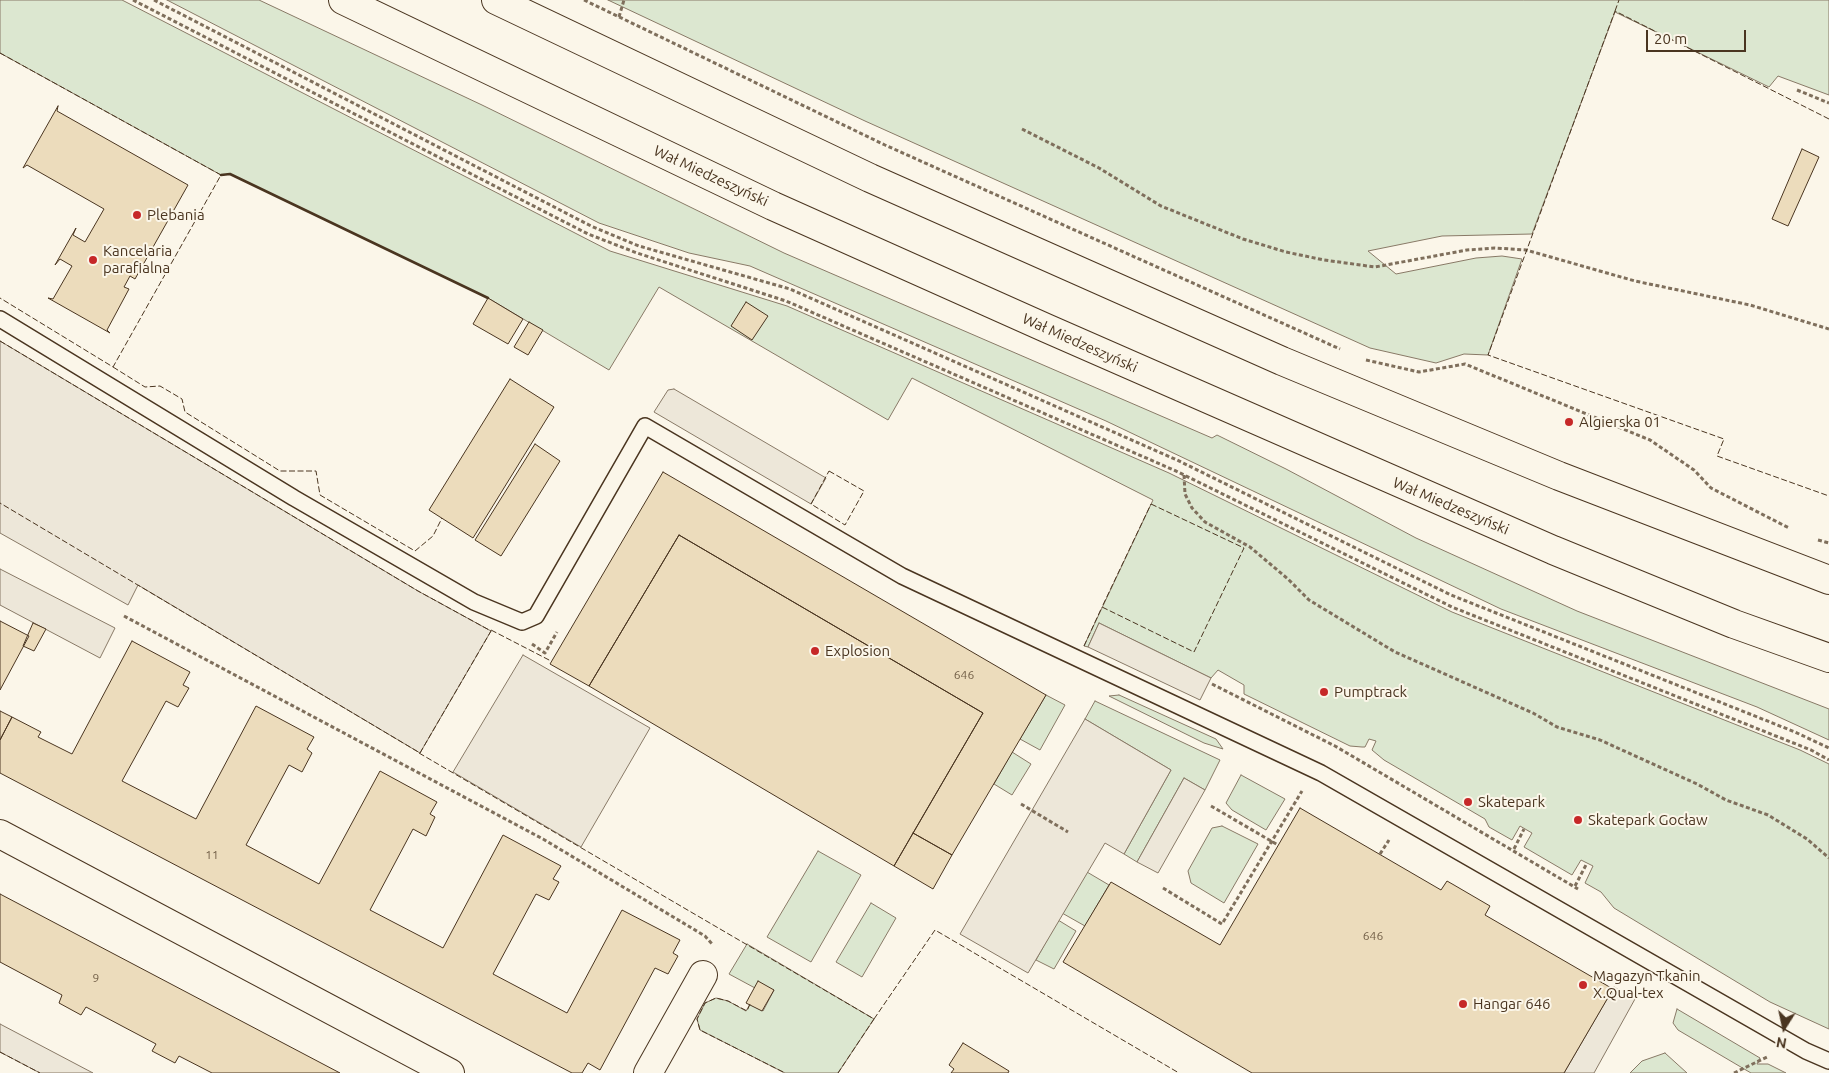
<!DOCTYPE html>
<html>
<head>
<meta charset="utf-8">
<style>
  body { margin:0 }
  #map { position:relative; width:1829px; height:1073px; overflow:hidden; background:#fbf6e9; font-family:Ubuntu,sans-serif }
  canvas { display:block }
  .north { position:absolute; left:1759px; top:1003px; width:50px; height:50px; -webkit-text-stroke:4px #fbf6e9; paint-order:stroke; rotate:190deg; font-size:14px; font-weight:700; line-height:20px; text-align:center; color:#4a3520 }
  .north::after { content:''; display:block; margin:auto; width:18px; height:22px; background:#4a3520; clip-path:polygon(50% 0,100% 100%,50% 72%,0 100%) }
  .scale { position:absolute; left:1646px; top:30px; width:100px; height:22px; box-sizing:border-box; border:2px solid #4a3520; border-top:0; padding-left:6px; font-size:15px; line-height:18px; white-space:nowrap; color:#4a3520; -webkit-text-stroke:4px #fbf6e9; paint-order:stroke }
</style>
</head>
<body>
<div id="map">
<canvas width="1829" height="1073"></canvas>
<div class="north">N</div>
<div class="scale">20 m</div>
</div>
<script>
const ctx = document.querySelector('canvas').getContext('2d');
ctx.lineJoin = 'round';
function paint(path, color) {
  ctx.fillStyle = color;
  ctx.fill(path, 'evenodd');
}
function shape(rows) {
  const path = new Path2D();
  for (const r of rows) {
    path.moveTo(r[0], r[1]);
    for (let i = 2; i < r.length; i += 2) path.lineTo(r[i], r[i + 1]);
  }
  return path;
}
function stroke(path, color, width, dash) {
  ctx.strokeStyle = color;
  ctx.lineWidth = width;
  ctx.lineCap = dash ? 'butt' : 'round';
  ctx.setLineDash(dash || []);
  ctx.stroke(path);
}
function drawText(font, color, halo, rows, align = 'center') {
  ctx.font = font + ' Ubuntu,sans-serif';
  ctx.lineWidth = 4;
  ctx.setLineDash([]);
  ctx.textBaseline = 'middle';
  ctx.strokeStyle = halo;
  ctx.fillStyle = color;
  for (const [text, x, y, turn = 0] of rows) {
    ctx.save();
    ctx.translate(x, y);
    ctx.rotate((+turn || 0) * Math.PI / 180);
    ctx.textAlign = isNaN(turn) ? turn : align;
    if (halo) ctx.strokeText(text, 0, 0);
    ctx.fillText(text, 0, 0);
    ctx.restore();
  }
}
const green = shape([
  [0,0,122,0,610,251,787,306,1169,473,1452,612,1800,750,1829,764,1829,1029,1770,1002,1614,908,1601,892,1585,883,1593,866,1581,860,1572,875,1524,847,1532,833,1520,826,1512,840,1489,827,1485,819,1384,760,1372,750,1376,741,1369,739,1365,747,1362,747,1350,746,1244,694,1244,685,1218,670,1211,678,1099,623,1088,647,1084,646,1153,500,912,378,888,420,659,287,609,370,488,298,230,174,221,175,0,53,0,0],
  [167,0,259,0,482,105,784,253,1212,438,1217,435,1286,469,1416,538,1577,611,1829,709,1829,740,1757,707,1501,609,1106,421,750,266,689,253,599,223,167,0],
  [608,0,1829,0,1829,95,1778,76,1769,87,1615,12,1532,234,1442,236,1368,251,1396,274,1476,258,1502,256,1522,259,1488,355,1464,354,1436,363,1370,348,865,121,608,0],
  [1046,695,1065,705,1040,750,1020,739,1046,695],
  [1119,695,1216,739,1223,749,1204,743,1109,696,1119,695],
  [1095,701,1220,760,1205,790,1184,778,1137,862,1124,854,1171,770,1085,719,1095,701],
  [1012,752,1031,764,1012,795,994,784,1012,752],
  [1241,775,1285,799,1266,830,1232,810,1226,803,1241,775],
  [1222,826,1258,844,1224,903,1191,883,1188,871,1212,828,1222,826],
  [818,851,861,875,811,962,767,937,818,851],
  [1087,872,1109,885,1085,926,1062,913,1087,872],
  [871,903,896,918,862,977,836,962,871,903],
  [1058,920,1076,931,1054,969,1036,960,1058,920],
  [747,944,874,1019,838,1073,785,1073,700,1030,697,1019,705,1003,716,998,728,1001,746,1011,750,1004,763,1011,774,990,755,988,729,974,747,944],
  [1677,1009,1760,1058,1757,1064,1768,1064,1786,1073,1751,1073,1678,1030,1673,1023,1677,1009],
  [1665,1053,1687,1073,1630,1073,1642,1061,1665,1053]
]);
const parking = shape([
  [0,341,418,591,491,631,420,753,138,585,128,605,0,533,0,341],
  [674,389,826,478,811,504,654,412,668,390,674,389],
  [0,569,115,628,100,658,0,605,0,569],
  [1099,623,1211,678,1200,700,1088,647,1099,623],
  [523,655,650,728,581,847,453,772,523,655],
  [1085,719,1171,770,1124,854,1105,843,1028,973,960,934,1085,719],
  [1184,778,1205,790,1158,873,1137,862,1184,778],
  [1614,987,1635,999,1594,1073,1564,1073,1614,987],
  [0,1024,93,1073,40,1073,0,1052,0,1024]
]);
const building = shape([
  [58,106,57,111,188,185,135,279,130,276,124,287,129,289,107,330,110,333,48,298,53,299,72,266,60,259,55,265,76,228,73,235,85,242,104,209,27,165,23,168,58,106],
  [1802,149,1819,157,1788,226,1772,219,1802,149],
  [488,298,523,319,508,344,473,324,488,298],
  [746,302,768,316,752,340,731,326,746,302],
  [529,322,543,330,528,355,514,347,529,322],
  [510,379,554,407,473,538,429,510,510,379],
  [535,444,560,461,501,556,475,540,535,444],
  [663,472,1046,695,952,855,913,833,983,713,679,535,589,686,550,664,663,472],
  [679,535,983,713,894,866,589,686,679,535],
  [0,621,29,636,0,690,0,621],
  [33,623,46,629,34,651,23,646,33,623],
  [132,641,190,672,183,685,189,688,178,707,166,701,122,781,196,819,256,706,314,737,307,749,312,753,302,772,289,765,246,845,319,884,380,771,437,802,430,814,435,817,426,836,413,829,370,910,443,948,503,835,561,866,553,879,559,882,549,900,536,894,493,974,567,1013,622,910,680,940,673,953,678,956,668,974,655,968,600,1070,588,1063,582,1073,572,1073,0,773,0,740,12,717,41,732,38,737,72,754,132,641],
  [0,711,12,717,0,740,0,711],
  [1300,808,1441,890,1447,881,1454,885,1490,906,1485,915,1613,989,1564,1073,1252,1073,1063,962,1111,882,1220,945,1300,808],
  [913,833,952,855,933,889,894,866,913,833],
  [0,894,340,1073,212,1073,179,1056,175,1063,152,1051,156,1044,86,1007,81,1015,59,1003,62,995,0,962,0,894],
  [758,981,774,990,762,1011,746,1003,758,981],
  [963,1043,1009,1071,1008,1073,951,1073,954,1069,949,1065,963,1043]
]);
const path = shape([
  [133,0,588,234,637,253,786,301,1176,471,1452,607,1811,750,1829,760],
  [154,0,591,226,639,246,790,289,1177,460,1451,595,1795,732,1829,748],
  [584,0,885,145,1340,349],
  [619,17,624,0],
  [1797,90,1829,103],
  [1022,129,1099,168,1161,206,1243,239,1286,252,1324,260,1375,267,1467,250,1495,248,1526,250,1635,281,1750,305,1829,329],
  [1366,360,1419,372,1465,364,1650,440,1694,470,1711,488,1789,528],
  [1184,475,1185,494,1192,508,1205,522,1250,547,1288,579,1309,600,1395,652,1533,713,1557,727,1600,740,1697,784,1726,800,1768,815,1807,839,1829,858],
  [1818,540,1829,543],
  [124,616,543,839,705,936,713,945],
  [532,644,545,653,557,632],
  [1212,684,1335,746,1578,889],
  [1021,804,1068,832],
  [1211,806,1278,845],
  [1514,849,1524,829],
  [1380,854,1389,840],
  [1575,886,1587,863],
  [1163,888,1222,924,1302,791],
  [1734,1073,1767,1057]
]);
const service = shape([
  [0,319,294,498,474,602,522,622,536,616,645,426,902,576,1321,773,1806,1051,1829,1061]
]);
const minor = shape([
  [0,834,450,1073],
  [648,1073,703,975]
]);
const secondary = shape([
  [343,0,773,206,1046,328,1553,550,1734,624,1829,658],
  [496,0,870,178,1282,361,1559,476,1829,580]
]);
const fence = shape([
  [1615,11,1619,0],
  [0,53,221,175,113,367,0,298],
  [1829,119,1615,11,1488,355,1724,439,1717,456,1829,496],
  [0,341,418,591,491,631,420,753,0,503],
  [113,367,145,387,160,386,182,399,185,412,280,471,316,471,320,495,415,551,433,536,442,518],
  [829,471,864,491,845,525,811,504,829,471],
  [1151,504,1244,548,1194,652,1102,607,1151,504],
  [491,630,551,661],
  [1084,646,1102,607],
  [419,753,874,1019,838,1073],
  [750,1004,747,1011,728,1001,716,998,705,1003,697,1019,700,1030,785,1073],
  [874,1019,935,930,1179,1073],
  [0,1052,40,1073]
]);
const wall = shape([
  [221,175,230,174,488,298]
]);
const markers = [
  [137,215,5,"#c62828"],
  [93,260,5,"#c62828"],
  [1569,422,5,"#c62828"],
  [815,651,5,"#c62828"],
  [1324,692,5,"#c62828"],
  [1468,802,5,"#c62828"],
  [1578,820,5,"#c62828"],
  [1583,985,5,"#c62828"],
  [1463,1004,5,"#c62828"]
];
const numberNames = [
  ["646",964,675],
  ["11",212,855],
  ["646",1373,936],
  ["9",96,978]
];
const streetNames = [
  ["Wał Miedzeszyński",711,176,25],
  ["Wał Miedzeszyński",1080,343,24],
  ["Wał Miedzeszyński",1451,506,23]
];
const poiNames = [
  ["Plebania",147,215],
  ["Kancelaria",103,251],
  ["parafialna",103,268],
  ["Algierska 01",1579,422],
  ["Explosion",825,651],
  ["Pumptrack",1334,692],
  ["Skatepark",1478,802],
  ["Skatepark Gocław",1588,820],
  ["Magazyn Tkanin",1593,976],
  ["X.Qual-tex",1593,993],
  ["Hangar 646",1473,1004]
];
paint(green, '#dce7d0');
stroke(green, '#887966', 1);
paint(parking, '#ede7d9');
stroke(parking, '#887966', 1);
paint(building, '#ecdcbc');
stroke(building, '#4a3520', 1);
stroke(service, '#4a3520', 18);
stroke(minor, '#4a3520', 30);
stroke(secondary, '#4a3520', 30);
stroke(path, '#7f6f5c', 3, [4, 2.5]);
stroke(service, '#fbf6e9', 15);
stroke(minor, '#fbf6e9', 28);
stroke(secondary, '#fbf6e9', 28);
stroke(fence, '#4a3520', 1, [6, 2.5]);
stroke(wall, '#4a3520', 2.5);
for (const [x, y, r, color] of markers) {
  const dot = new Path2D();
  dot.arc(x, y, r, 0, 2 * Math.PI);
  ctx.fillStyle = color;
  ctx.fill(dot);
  stroke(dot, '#fbf6e9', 2);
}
drawText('12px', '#725f47', null, numberNames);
drawText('15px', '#4a3520', '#fbf6e9', streetNames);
drawText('15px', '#4a3520', '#fbf6e9', poiNames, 'left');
</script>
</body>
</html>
